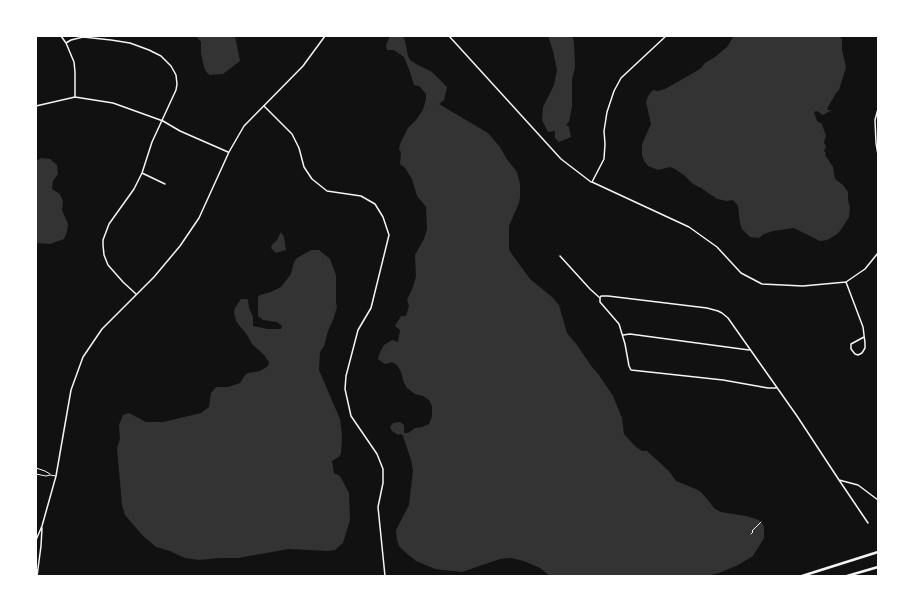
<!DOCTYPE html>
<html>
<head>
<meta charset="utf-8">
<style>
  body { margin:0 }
  #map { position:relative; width:914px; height:612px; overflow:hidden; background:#111; font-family:"Asap Condensed",sans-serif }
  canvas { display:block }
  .frame { position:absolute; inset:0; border:37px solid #fff; pointer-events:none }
</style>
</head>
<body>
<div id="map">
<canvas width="914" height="612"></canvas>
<div class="frame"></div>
</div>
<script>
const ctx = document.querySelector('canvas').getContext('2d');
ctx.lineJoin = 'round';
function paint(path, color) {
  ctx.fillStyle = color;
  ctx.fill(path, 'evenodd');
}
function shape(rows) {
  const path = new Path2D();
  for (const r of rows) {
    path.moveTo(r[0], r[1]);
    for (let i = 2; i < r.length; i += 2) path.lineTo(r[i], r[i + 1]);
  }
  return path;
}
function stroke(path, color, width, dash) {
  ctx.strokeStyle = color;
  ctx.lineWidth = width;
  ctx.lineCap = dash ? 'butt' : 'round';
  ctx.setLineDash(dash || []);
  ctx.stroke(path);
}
const water = shape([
  [196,36,235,36,240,61,223,74,210,75,207,73,204,67,201,53,201,42],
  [390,36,403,36,405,41,408,56,410,60,416,64,432,72,447,87,444,100,439,104,488,133,500,147,506,158,517,172,520,184,520,197,519,203,509,226,509,250,530,279,552,297,559,305,567,333,577,345,592,367,599,375,613,396,622,418,624,434,636,447,642,451,647,451,669,471,676,481,698,490,702,493,715,509,721,512,746,516,759,520,764,526,764,538,753,556,738,565,719,573,707,576,550,576,540,568,524,561,511,558,500,559,462,572,435,569,416,561,405,552,399,546,397,540,396,530,409,505,413,471,411,460,403,436,401,434,398,435,392,431,390,427,393,423,400,422,404,425,404,433,408,433,415,428,422,427,429,424,432,416,432,406,429,400,423,396,415,394,407,388,404,383,401,372,397,365,392,362,386,364,383,363,378,359,380,352,384,345,392,340,398,342,400,330,395,326,401,316,406,316,409,306,407,300,413,287,416,276,415,255,424,239,427,229,426,207,417,196,412,179,405,168,400,164,401,152,399,150,400,144,408,128,416,120,423,110,426,99,426,94,419,86,414,85,410,72,404,57,394,50,387,50,386,45],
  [547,36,571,36,573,38,574,43,575,67,572,80,572,107,569,122,566,125,569,127,571,137,559,142,555,138,555,131,548,132,542,120,543,107,554,85,557,70,553,51,549,39],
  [734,36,839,36,842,39,842,50,846,67,839,90,836,93,827,109,828,110,832,110,823,115,817,111,814,112,817,121,822,124,826,136,824,142,826,147,824,151,826,153,825,155,833,167,835,179,843,185,848,192,848,199,850,208,849,217,840,231,836,235,827,240,820,241,794,228,773,231,764,234,759,238,750,237,742,229,740,223,738,206,733,200,727,201,717,199,701,188,693,184,685,176,675,169,670,167,658,170,648,166,644,161,642,155,642,144,651,124,646,102,648,96,653,90,658,91,665,89,700,69,705,63,715,57,727,47],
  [41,158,50,159,57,165,58,174,53,181,52,189,60,194,63,201,62,210,68,224,67,232,64,239,50,244,36,243,36,161],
  [281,232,284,237,286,250,276,253,271,248,272,245,277,240],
  [311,250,319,250,330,259,336,275,336,303,337,307,333,320,328,331,324,346,320,352,319,370,340,419,342,436,341,453,340,456,332,461,334,473,340,476,349,493,350,520,343,543,335,550,328,551,289,549,238,558,219,558,199,560,185,558,170,551,156,547,142,535,125,515,122,505,117,448,120,439,119,425,123,415,129,413,146,422,163,422,201,413,209,407,211,393,216,387,228,387,240,383,245,375,248,373,260,371,268,366,269,362,264,355,252,344,247,335,236,321,234,312,235,308,241,299,247,299,248,300,249,308,253,317,253,326,268,329,281,329,282,326,277,322,263,320,258,316,258,297,260,295,271,292,281,287,291,274,294,262,297,258]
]);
const path = shape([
  [751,534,753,532,752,531,761,522]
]);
const service = shape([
  [36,468,45,471,50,474],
  [36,474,46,476,50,475,56,476]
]);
const minor = shape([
  [61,36,66,43,74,62,75,72,75,97],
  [449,36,561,159,591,182],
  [666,36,621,78,614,91,607,112,604,131,605,144,604,159,592,182,689,227,717,247,741,273,762,284,803,286,846,282,865,269,878,253],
  [66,43,71,40,83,37,111,40,130,43,149,50,161,56,171,66,176,75,177,84,176,90,152,142,142,173,134,189,109,224,103,240,103,245,104,255,108,265,123,282,136,294],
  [36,106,75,97,113,103,163,121,180,131,228,152],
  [264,106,292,134,299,148,304,167,312,179,327,191,361,196,375,204,383,217,389,235,371,308,358,330,346,376,345,389,351,416,377,454,383,469,383,483,378,507,385,576],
  [878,109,875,120,876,143,878,155],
  [142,173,165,184],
  [560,256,590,289,600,298,600,302,619,324,625,344,629,366,631,370,723,380,768,388,776,388],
  [846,282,863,327,865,343,865,348,862,353,858,355,855,354,851,349,851,344,864,337],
  [600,298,601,296,608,296,707,308,718,311,722,313,728,318,797,416,839,480,858,485,878,500],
  [623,335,630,334,749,350],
  [839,480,868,523],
  [36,540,42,526,56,476,71,390,83,357,102,329,154,277,180,246,199,218,229,152,244,126,303,66,325,36],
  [37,576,41,546,42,528]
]);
const primary = shape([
  [802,576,878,552],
  [847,576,878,567]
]);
paint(water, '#333');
stroke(path, '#f5f5f5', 1);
stroke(service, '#f5f5f5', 1);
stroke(minor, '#f5f5f5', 1.5);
stroke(primary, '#f5f5f5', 2.5);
</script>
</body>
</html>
